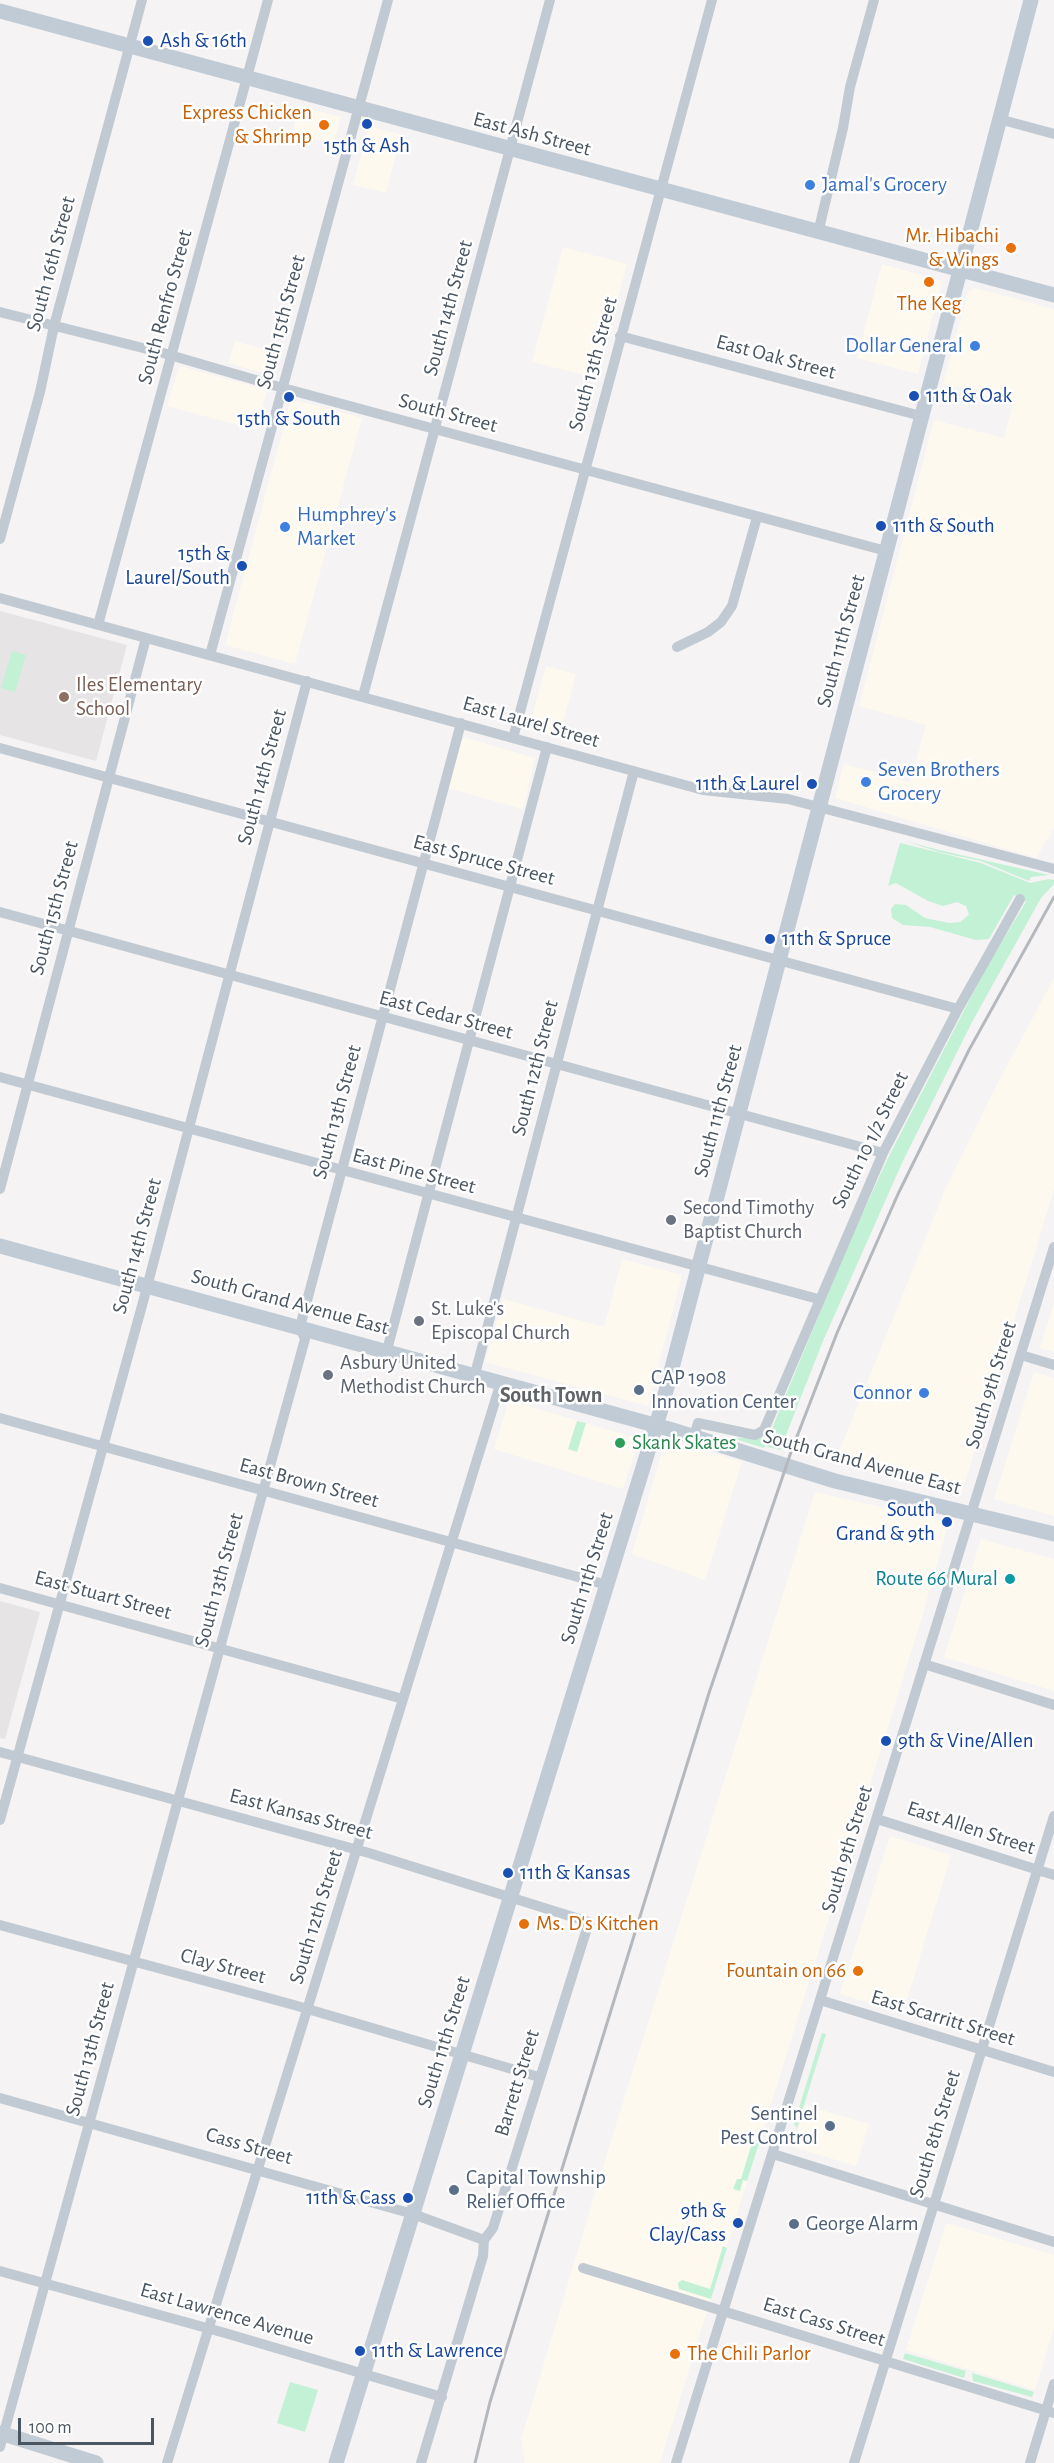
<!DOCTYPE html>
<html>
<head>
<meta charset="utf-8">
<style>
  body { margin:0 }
  #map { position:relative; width:1054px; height:2463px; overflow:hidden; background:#f5f3f3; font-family:"Alegreya Sans",sans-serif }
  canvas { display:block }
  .scale { position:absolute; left:18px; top:2418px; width:136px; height:27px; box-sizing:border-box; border:3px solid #4a5661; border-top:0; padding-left:8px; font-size:18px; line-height:21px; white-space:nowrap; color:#4a5661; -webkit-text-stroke:4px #fff; paint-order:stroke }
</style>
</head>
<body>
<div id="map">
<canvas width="1054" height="2463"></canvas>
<div class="scale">100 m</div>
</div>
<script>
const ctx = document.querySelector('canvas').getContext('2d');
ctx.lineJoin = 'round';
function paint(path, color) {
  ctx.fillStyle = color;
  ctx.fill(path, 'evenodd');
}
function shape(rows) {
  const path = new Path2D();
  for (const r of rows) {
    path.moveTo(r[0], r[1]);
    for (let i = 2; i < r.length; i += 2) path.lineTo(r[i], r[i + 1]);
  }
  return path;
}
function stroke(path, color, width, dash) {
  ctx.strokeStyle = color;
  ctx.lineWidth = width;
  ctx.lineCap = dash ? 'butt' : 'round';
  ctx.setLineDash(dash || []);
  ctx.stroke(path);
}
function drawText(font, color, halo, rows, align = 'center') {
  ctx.font = font + ' "Alegreya Sans",sans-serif';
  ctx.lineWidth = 5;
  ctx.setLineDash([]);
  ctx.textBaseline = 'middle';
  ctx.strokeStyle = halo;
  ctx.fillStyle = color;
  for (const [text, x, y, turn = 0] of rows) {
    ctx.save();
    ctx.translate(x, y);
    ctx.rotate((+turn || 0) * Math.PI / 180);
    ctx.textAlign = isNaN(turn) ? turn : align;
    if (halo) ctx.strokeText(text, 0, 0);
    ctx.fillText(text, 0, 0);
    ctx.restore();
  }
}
const commercial = shape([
  [299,106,341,117,333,144,292,133],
  [369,126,401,135,386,193,353,185],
  [563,247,627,264,596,378,532,362],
  [882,264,942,281,918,374,857,358],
  [975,288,1054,309,1054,828,1036,858,835,798,844,764,910,782,926,725,859,706,934,420,1004,438,1013,402,943,384,968,292],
  [235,341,277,353,271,375,228,363],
  [180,366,267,390,256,430,167,406],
  [291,399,362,418,295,664,225,645],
  [546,666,576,674,559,738,528,730],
  [464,737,535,758,523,809,447,788,458,746],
  [1054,978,1054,1189,962,1492,955,1495,890,1475,834,1464,945,1190,994,1090],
  [622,1259,682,1275,648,1406,485,1362,503,1299,604,1327],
  [1054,1303,1054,1352,1040,1348],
  [1034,1372,1054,1378,1054,1516,994,1499],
  [509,1400,639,1439,623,1489,494,1449],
  [671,1440,742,1462,705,1580,632,1554,662,1451],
  [815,1492,943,1521,946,1532,922,1617,660,2463,525,2463,521,2440,608,2150],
  [981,1539,1054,1559,1054,1691,944,1657],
  [890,1836,951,1855,903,2013,840,1994],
  [805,2105,869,2124,856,2166,793,2147],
  [946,2223,1054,2255,1054,2328,1035,2390,906,2350]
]);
const education = shape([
  [0,611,127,645,96,761,0,735],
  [0,1601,40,1612,5,1739,0,1738]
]);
const green = shape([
  [12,651,26,655,15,692,1,688],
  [905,841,939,850,1049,875,1031,877,1029,881,981,861,939,852],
  [900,843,981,863,1030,883,1049,879,1054,880,1054,884,1041,898,972,1022,902,1163,823,1341,780,1450,765,1446,764,1448,732,1438,764,1437,771,1431,847,1247,887,1160,988,964,1026,902,1014,895,989,939,976,940,930,927,903,925,892,918,891,909,895,904,906,905,925,918,949,923,960,922,969,915,966,906,957,902,943,906,928,901,896,883,888,886],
  [577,1421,586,1423,577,1452,568,1449],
  [822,2033,826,2034,797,2128,794,2124],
  [750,2131,762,2134,747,2181,743,2180,740,2191,733,2189,737,2179,741,2179,752,2143,757,2140,756,2136,745,2135],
  [723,2246,727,2248,711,2299,679,2289,678,2283,682,2280,710,2289],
  [905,2353,966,2371,964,2378,903,2359],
  [972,2373,1034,2392,1032,2397,973,2381],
  [290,2382,318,2390,305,2432,277,2423]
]);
const street = shape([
  [999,119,1054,134],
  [818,233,843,128,850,87,874,0],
  [0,312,163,353,283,388,886,551],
  [620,336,921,416],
  [0,539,40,392,54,326,142,0],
  [0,598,703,790,788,799,1054,869],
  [98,625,268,0],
  [677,647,708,632,721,622,732,606,757,517],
  [210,655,388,0],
  [363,696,550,0],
  [513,738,712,0],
  [0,748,958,1009],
  [0,912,883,1153],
  [0,1077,818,1299],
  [0,1189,146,638],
  [387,1350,547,747],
  [1021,1355,1054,1365],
  [475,1374,634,771],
  [0,1418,607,1585],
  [694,1436,698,1423,755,1435,764,1430,883,1153,958,1009,1020,899],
  [0,1588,403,1699],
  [924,1664,1054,1705],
  [0,1752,369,1853,589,1922,493,2228,484,2240,483,2256,421,2463],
  [877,1819,1054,1875],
  [0,1820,143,1302,307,681],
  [0,1925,294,2005,539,2077],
  [820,2000,1054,2072],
  [0,2098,413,2214,484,2240],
  [773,2154,1054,2242],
  [583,2268,1054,2413],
  [0,2271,225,2333,442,2397],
  [0,2447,305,1339,300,1327,461,723],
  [167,2463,501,1382],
  [676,2463,1054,1247],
  [854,2463,1054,1816],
  [1030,2463,1054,2384]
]);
const secondary = shape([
  [0,11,1054,295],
  [0,1246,669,1429,835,1481,1054,1534],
  [0,2433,96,2463],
  [336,2463,662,1406,1031,0]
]);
const rail = shape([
  [475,2463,490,2402,709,1693,791,1452,837,1333,898,1194,969,1050,1054,897]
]);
const markers = [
  [148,41,6,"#1a4fb4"],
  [367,124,6,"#1a4fb4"],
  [324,125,6,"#e8710a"],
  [810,185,6,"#3f7fe0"],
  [1011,248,6,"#e8710a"],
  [929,282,6,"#e8710a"],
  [975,346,6,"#3f7fe0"],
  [914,396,6,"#1a4fb4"],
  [289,397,6,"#1a4fb4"],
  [881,526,6,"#1a4fb4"],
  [285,527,6,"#3f7fe0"],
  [242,566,6,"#1a4fb4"],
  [64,697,6,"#8d6e63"],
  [866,782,6,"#3f7fe0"],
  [812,784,6,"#1a4fb4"],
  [770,939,6,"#1a4fb4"],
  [671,1220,6,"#6b7280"],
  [419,1321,6,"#6b7280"],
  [328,1375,6,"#6b7280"],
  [639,1390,6,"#5c6f8a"],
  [924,1393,6,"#3f7fe0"],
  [620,1443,6,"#2e9e5b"],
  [947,1522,6,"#1a4fb4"],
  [1010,1579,6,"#0f9aa8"],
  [886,1741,6,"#1a4fb4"],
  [508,1873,6,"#1a4fb4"],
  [524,1924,6,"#e8710a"],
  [858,1971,6,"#e8710a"],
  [830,2126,6,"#5c6f8a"],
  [454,2190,6,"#5c6f8a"],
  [408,2198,6,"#1a4fb4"],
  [738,2223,6,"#1a4fb4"],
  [794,2224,6,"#5c6f8a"],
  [360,2351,6,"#1a4fb4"],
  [675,2354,6,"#e8710a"]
];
const transitNames = [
  ["Ash & 16th",160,41],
  ["15th & Ash",367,146,"center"],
  ["11th & Oak",926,396],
  ["15th & South",289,419,"center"],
  ["11th & South",893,526],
  ["15th &",230,554,"right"],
  ["Laurel/South",230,578,"right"],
  ["11th & Laurel",800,784,"right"],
  ["11th & Spruce",782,939],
  ["South",935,1510,"right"],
  ["Grand & 9th",935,1534,"right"],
  ["9th & Vine/Allen",898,1741],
  ["11th & Kansas",520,1873],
  ["11th & Cass",396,2198,"right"],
  ["9th &",726,2211,"right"],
  ["Clay/Cass",726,2235,"right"],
  ["11th & Lawrence",372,2351]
];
const foodNames = [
  ["Express Chicken",312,113],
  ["& Shrimp",312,137],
  ["Mr. Hibachi",999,236],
  ["& Wings",999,260],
  ["The Keg",929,304,"center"],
  ["Ms. D's Kitchen",536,1924,"left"],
  ["Fountain on 66",846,1971],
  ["The Chili Parlor",687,2354,"left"]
];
const streetNames = [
  ["East Ash Street",532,134,15],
  ["South 16th Street",51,264,-75],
  ["South Renfro Street",165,307,-75],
  ["South 14th Street",448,308,-75],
  ["South 15th Street",281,322,-75],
  ["East Oak Street",776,357,15],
  ["South 13th Street",593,364,-75],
  ["South Street",448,413,15],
  ["South 11th Street",841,641,-75],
  ["East Laurel Street",531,722,16],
  ["South 14th Street",262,777,-75],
  ["East Spruce Street",484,860,15],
  ["South 15th Street",54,908,-75],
  ["East Cedar Street",446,1015,15],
  ["South 12th Street",535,1068,-76],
  ["South 11th Street",718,1111,-75],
  ["South 13th Street",337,1112,-75],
  ["South 10 1/2 Street",870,1140,-64],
  ["East Pine Street",414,1171,15],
  ["South 14th Street",137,1246,-75],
  ["South Grand Avenue East",290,1302,15],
  ["South 9th Street",991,1385,-73],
  ["South Grand Avenue East",862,1462,15],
  ["East Brown Street",309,1483,15],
  ["South 11th Street",587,1578,-73],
  ["South 13th Street",219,1580,-75],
  ["East Stuart Street",103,1595,15],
  ["East Kansas Street",301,1814,15],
  ["East Allen Street",971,1828,18],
  ["South 9th Street",847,1849,-73],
  ["South 12th Street",316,1917,-73],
  ["Clay Street",223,1966,15],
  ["East Scarritt Street",943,2018,17],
  ["South 11th Street",444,2042,-73],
  ["South 13th Street",90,2049,-75],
  ["Barrett Street",517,2083,-73],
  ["South 8th Street",935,2134,-73],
  ["Cass Street",249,2146,16],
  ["East Lawrence Avenue",227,2314,16],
  ["East Cass Street",824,2322,17]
];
const shopNames = [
  ["Jamal's Grocery",822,185],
  ["Dollar General",963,346,"right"],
  ["Humphrey's",297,515],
  ["Market",297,539],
  ["Seven Brothers",878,770],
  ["Grocery",878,794],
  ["Connor",912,1393,"right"]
];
const educationNames = [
  ["Iles Elementary",76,685],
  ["School",76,709]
];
const worshipNames = [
  ["Second Timothy",683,1208],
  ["Baptist Church",683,1232],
  ["St. Luke's",431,1309],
  ["Episcopal Church",431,1333],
  ["Asbury United",340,1363],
  ["Methodist Church",340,1387]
];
const serviceNames = [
  ["CAP 1908",651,1378],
  ["Innovation Center",651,1402],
  ["Sentinel",818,2114,"right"],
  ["Pest Control",818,2138,"right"],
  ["Capital Township",466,2178],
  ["Relief Office",466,2202],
  ["George Alarm",806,2224]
];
const leisureNames = [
  ["Skank Skates",632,1443]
];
const cultureNames = [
  ["Route 66 Mural",998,1579]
];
const neighbourhoodNames = [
  ["South Town",551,1395]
];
paint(commercial, '#fdf9ef');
paint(education, '#e6e4e5');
paint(green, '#c3f1d5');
stroke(street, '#c1cad2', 10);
stroke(secondary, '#c1cbd6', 15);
stroke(rail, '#b5b8bd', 3);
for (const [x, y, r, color] of markers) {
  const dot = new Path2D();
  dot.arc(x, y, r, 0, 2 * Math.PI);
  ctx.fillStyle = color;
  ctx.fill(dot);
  stroke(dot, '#fff', 2);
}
drawText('21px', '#164399', '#fff', transitNames, 'left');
drawText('21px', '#c56008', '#fff', foodNames, 'right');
drawText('21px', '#4a5661', '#fff', streetNames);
drawText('21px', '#366cbe', '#fff', shopNames, 'left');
drawText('21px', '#785e54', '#fff', educationNames, 'left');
drawText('21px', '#5b616d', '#fff', worshipNames, 'left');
drawText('21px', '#4e5e75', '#fff', serviceNames, 'left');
drawText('21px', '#27864d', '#fff', leisureNames, 'left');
drawText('21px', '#0d838f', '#fff', cultureNames, 'right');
drawText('bold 22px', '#5f6368', '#fff', neighbourhoodNames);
</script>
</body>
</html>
